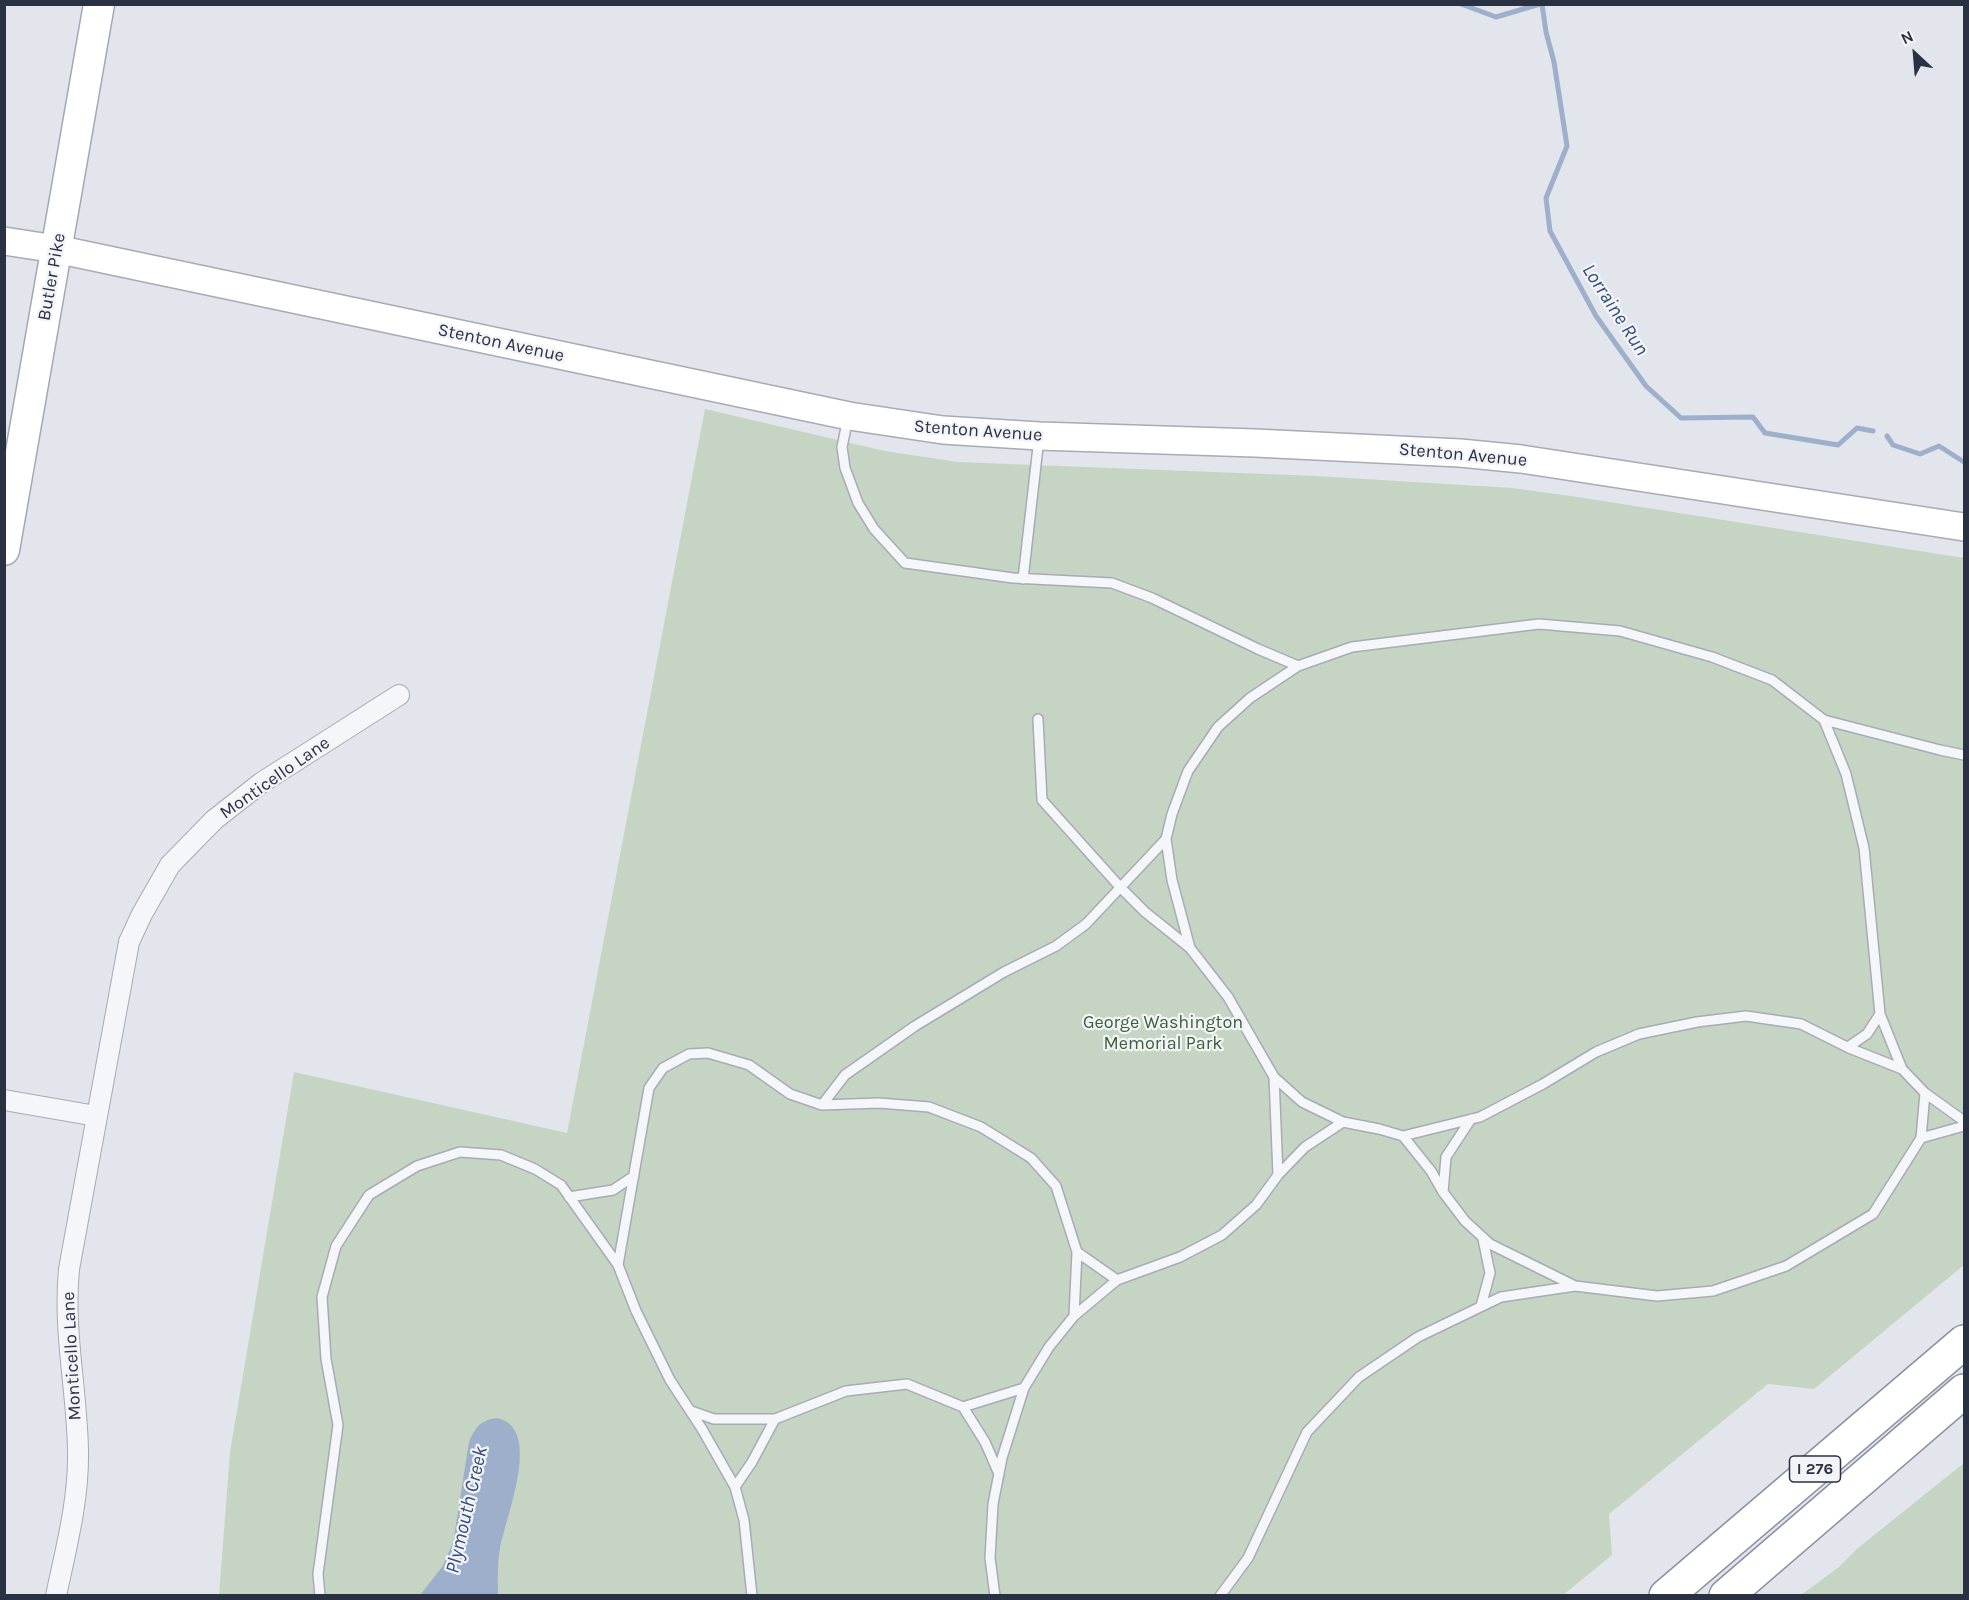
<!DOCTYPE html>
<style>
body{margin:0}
#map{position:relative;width:1969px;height:1600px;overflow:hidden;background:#e2e5eb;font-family:Karla,sans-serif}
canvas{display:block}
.frame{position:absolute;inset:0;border:6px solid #2a3143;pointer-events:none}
.north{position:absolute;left:1885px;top:24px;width:60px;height:60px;-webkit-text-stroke:4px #f2f4f8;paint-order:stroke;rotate:334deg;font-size:16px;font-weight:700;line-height:24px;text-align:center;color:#2a3143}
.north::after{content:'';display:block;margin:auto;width:21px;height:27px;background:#2a3143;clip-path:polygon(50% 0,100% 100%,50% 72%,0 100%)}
</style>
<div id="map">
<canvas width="1969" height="1600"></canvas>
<div class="frame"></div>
<div class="north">N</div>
</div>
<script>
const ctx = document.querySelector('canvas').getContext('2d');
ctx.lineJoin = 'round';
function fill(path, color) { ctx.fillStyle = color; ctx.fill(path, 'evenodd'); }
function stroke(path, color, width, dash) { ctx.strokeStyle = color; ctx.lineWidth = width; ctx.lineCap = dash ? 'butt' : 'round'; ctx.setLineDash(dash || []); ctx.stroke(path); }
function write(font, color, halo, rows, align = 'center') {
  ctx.font = font + ' Karla,sans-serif'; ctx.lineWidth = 4.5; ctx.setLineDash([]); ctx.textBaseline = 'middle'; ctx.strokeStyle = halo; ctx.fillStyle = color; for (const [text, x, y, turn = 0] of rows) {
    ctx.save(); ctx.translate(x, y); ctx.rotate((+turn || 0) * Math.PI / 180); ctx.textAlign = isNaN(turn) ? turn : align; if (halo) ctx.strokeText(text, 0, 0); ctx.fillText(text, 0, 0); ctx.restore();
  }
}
const green = new Path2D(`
 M705,409l180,42 73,11 358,14 196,12 66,9 386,61v707l-150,124 -46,-5 -159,130 3,41 -49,40 -1344,1 11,-144 64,-380 273,61z
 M1964,1463v132h-163l38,-28 19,-19z`);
const water = new Path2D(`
 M497,1418c47,10 8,100 3,131 -3,15 -2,31 -2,46h-78l22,-28 11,-24 16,-101c6,-14 11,-22 28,-24z`);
const stream = new Path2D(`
 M1461,4l35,13 44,-13
 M1542,4l4,28 8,30 13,84 -21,52 4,33 46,85 50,70 35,32 72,-1 12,16 73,12 19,-17 16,3
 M1887,436l6,9 27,9 19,-8 25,16`);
const lane = new Path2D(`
 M848,418l-6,29 3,21 13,35 16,26 31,34 108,15 99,5 40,15 106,51 40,17
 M1023,579l16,-141
 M1038,719l4,81 78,87 25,25 45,36
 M1824,720l116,30 24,5
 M1848,1047l19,-13 13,-20
 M1274,1077l4,98
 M1925,1093l39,28
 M822,1105l57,-2 50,4 52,20 50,31 25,28 21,66 -3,64 -25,31 -25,41 -22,70 -9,46 -3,54 5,38
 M1403,1136l28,35 12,21 22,29 25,23 85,42 82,10 56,-5 73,-25 87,-52 48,-76 4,-45 -23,-24 -53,-21 -48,-24 -55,-8 -49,6 -58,12 -43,18 -53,32 -63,33 -77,19 -24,-7 -36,-7 -41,-20 -28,-25 -46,-80 -38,-49 -18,-68 -6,-41 6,-25 16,-43 30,-44 32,-29 48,-32 54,-19 187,-23 81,7 92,26 60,23 52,40 22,54 18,74 16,166 22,55
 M1921,1138l43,-12
 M1443,1192l3,-35 25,-38
 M569,1197l44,-7 21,-14
 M1077,1252l40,28
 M1481,1306l9,-33 -7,-34
 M1074,1316l43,-36 63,-23 42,-22 34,-30 22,-30 27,-28 38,-25
 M963,1407l22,35 14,32
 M691,1411l23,8h61l71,-28 61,-7 56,23 61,-19
 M735,1487l17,-25 23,-43
 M320,1596l-2,-22 20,-149 -12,-66 -4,-62 14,-51 33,-51 48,-29 43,-14 41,3 34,14 26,16 57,80
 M752,1596l-8,-76 -9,-33 -33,-58 -32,-49 -34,-69 -18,-46 31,-177 14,-20 26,-14 19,-1 41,12 41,29 32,11 23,-30 70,-49 89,-54 52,-26 30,-22 80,-85
 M1220,1596l28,-38 59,-126 52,-55 59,-40 83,-40 74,-11`);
const street = new Path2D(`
 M4,1100l92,16
 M56,1596c10,-48 23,-96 22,-145 -1,-62 -15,-119 -9,-182l60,-327 13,-28 28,-49 44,-45 47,-37 138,-88`);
const secondary = new Path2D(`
 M4,241l52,8 793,167 94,14 96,6 216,7 205,10 61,6 443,68`);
const primary = new Path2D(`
 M4,550l95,-546`);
const highway = new Path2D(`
 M1666,1596l298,-254
 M1726,1596l238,-205`);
const shields = [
 [1815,1469,51]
];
const shieldNames = [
 ["I 276",1815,1469]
];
const streetNames = [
 ["Butler Pike",52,277,-80],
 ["Stenton Avenue",501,343,12],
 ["Stenton Avenue",978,431,4],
 ["Stenton Avenue",1463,455,5],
 ["Monticello Lane",275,778,-35],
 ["Monticello Lane",72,1356,-93]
];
const parkNames = [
 ["George Washington",1163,1023],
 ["Memorial Park",1163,1044]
];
const waterNames = [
 ["Lorraine Run",1615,310,57],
 ["Plymouth Creek",467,1510,-77]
];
fill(green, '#c6d5c3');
fill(water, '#9dafcb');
stroke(stream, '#9dafcb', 5);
stroke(lane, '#a7abb5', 12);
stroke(street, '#a7abb5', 22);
stroke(secondary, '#a7abb5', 30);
stroke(primary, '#a1a8b7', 33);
stroke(highway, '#8991a2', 36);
stroke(lane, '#f5f6f9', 9);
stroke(street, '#f5f6f9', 20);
stroke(secondary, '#fff', 27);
stroke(primary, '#fff', 30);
stroke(highway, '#fff', 33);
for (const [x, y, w] of shields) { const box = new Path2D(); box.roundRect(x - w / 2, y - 13, w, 26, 4.5); ctx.fillStyle = '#f2f4f8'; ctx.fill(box); stroke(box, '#2a3143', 1.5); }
write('bold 16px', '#2a3143', null, shieldNames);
write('18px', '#2a3143', '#f2f4f8', streetNames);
write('18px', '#3b5f37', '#f2f4f8', parkNames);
write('italic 20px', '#334c78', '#f2f4f8', waterNames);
</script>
